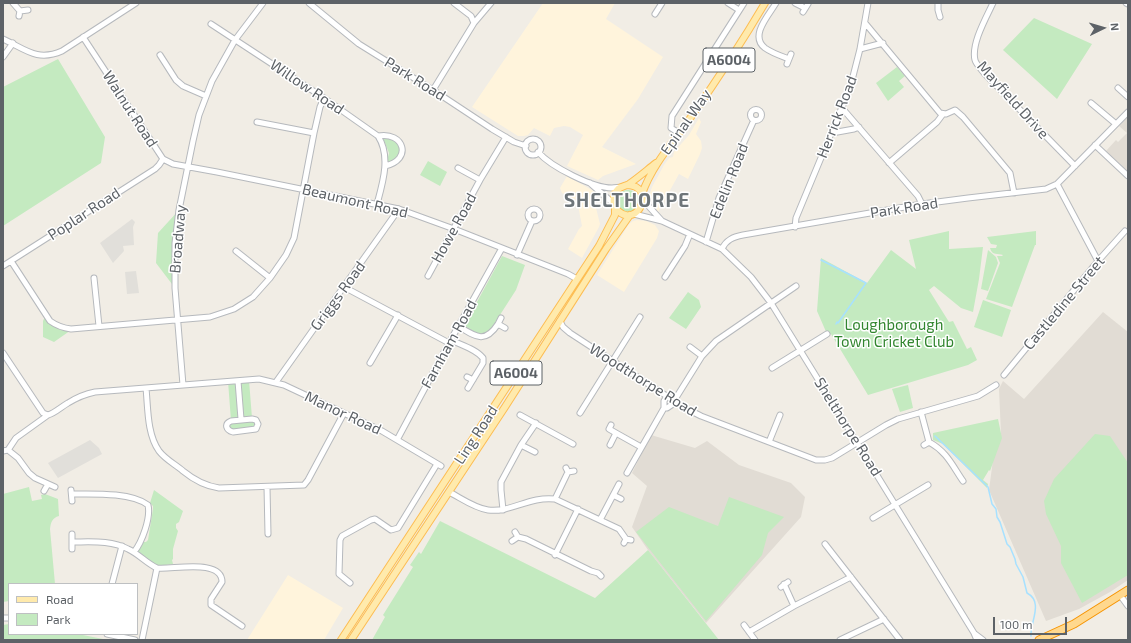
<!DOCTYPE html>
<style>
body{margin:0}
#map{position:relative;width:1131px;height:643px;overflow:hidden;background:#f1ede5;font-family:"Exo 2",sans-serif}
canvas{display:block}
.frame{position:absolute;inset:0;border:4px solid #5d6267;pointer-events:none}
.legend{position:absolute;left:8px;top:583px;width:130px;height:52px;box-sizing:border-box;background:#fff;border:1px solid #bec0c2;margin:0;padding:5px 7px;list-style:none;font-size:12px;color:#5d6267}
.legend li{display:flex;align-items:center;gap:8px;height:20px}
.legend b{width:20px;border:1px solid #bec0c2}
.north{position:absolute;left:1083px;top:8px;width:40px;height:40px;-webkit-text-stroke:3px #fff;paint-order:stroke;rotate:85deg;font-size:11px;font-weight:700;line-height:16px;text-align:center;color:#5d6267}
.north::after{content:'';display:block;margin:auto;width:14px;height:18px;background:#5d6267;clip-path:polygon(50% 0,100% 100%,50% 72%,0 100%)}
.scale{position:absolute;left:993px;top:617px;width:74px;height:18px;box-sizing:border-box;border:2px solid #5d6267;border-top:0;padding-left:5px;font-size:12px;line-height:14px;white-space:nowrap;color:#5d6267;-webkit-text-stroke:3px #fff;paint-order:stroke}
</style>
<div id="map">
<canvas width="1131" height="643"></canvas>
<div class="frame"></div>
<ul class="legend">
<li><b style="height:5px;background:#ffeaac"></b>Road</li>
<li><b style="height:11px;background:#c4eac0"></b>Park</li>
</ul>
<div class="north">N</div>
<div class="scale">100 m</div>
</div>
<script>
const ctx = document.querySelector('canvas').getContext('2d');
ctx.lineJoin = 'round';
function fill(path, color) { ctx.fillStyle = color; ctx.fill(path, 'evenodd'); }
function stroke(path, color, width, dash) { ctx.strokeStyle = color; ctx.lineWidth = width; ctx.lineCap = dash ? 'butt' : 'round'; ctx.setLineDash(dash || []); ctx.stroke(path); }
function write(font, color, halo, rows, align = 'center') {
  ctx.font = font + ' "Exo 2",sans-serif'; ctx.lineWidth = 3; ctx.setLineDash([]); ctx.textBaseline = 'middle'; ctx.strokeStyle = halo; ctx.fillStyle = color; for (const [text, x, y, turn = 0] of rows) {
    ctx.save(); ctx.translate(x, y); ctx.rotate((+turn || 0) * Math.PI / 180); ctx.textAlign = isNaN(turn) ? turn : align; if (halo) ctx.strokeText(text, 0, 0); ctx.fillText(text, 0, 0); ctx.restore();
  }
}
const commercial = new Path2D(`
 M543,3h72l-9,16 57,38 -25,42 -36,48 34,17 -33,12 -5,4 -31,-14 16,-31 -13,-8 -6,-1 -10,2 -4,8 -16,-8 -6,7 -4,1h-6l-46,-29z
 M699,118l2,4 -5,12 5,7 1,7 -2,6 -12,25 -9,-5 -21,38 -9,-15 3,-10 12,-22 5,-7 4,-1 1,-5 15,-17z
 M567,176l30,17 -3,7 6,24 -1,3 -17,31 -14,-9 11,-20 3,-3 -5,-26 -15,-7 -2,-5z
 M637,220l9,1 9,4 4,6 -2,7 -33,54 -27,-17 32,-51 4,-3z
 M288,575l55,33 -19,32h-77z`);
const industrial = new Path2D(`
 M132,219l3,3 -2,5 1,18 -11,1 1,5 -11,12 -13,-20z
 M136,271l3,22 -12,1 -2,-22z
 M90,440l9,8 3,6 -44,24 -10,-15z`);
const education = new Path2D(`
 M1128,116v56l-22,-21 10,-11 2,2 9,-9 -8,-7z
 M1103,312l25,20v248l-18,12 -31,17 -33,12 -57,-131 5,-38 7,-18 -2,-45 4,-8 21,18z
 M651,435l44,13 12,-7 32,24 52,18 14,14 -4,20 -95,106 -58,-73 -16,-23 15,-41 -15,-13z`);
const green = new Path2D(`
 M1034,18l58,26 -35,55 -54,-49z
 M58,59l47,78 -4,26 -98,63v-139z
 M897,67l8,9 -6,5 5,6 -16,14 -12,-18z
 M378,136l20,3 4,16 -12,9 -5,-3 3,-4 1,-4 -4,-10 -3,-1z
 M428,161l19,11 -7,14 -20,-11z
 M617 201a11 11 0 1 1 22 0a11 11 0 1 1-22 0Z
 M179,210l-4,78 -19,-25 2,-30z
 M949,231v18l34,-2 -4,32 -6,33 -12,-4 -27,-22 -5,4 20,32 4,-1 14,28 4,-2 6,13 -9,5 -100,30 -37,-61h-4l-10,-23 4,-53 46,25 24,-33 25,19 -7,-29z
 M1036,231v14h-1l-23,62 -26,-8 14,-36 -3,-7h5l1,-1c-5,-2 -11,1 -13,-7h6l1,-3 -6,-1 -4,-7z
 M988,250l8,7 2,6 -10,28 -7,-2z
 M502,256l23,9 -9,25 -27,42 -7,3 -5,-1 -12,-8v-2z
 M688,292l11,8 2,7 -15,22 -17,-11z
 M983,300l28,10 -9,27 -28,-10z
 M46,314l4,7 24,7 -20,14 -11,-5v-16z
 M249,380l3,38 6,9 -29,4 -1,-9 3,-1 -3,-40z
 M908,385l5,23 -13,4 -8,-23z
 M998,419l4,19 -12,33 -1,-1 -6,10 5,4 -1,4 -44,-44 -10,-4v-7z
 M1095,434l15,2 18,27v112l-46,28 -21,-40v-17l-15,-32 -2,-13 10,-22z
 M29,487l3,14 10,-2 -1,-4 4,-1 13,5 1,17c-7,2 -8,6 -9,13l5,55h-46v17l-6,1v-108z
 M154,490l29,21 -4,11 -3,2v4l2,3 -5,18v10l-1,1 1,4 -7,1 -4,3 -28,-16 7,-10h5l2,-2 5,-31v-3l-3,-3z
 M729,497l55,20 -16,16 -6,22 -56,66 -70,-89 33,-25 49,19z
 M440,521l155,77 53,-48 71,90h-347l13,-23 -2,-2 30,-48 -3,-2 9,-13 2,2z
 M9,624v10h69l30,6h-105v-15z`);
const stream = new Path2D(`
 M821,260l45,23 -28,40 -1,-1 -1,2
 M935,436l53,51 4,17 4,5 1,8 3,5 7,22 3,3 5,12 1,5 7,13 4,16c17,9 3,29 4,43`);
const minor = new Path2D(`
 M13,3l7,8
 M309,3l50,41 74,46 59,39 22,13 12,4
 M728,3l11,7
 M776,3c-7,12 -27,33 -11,45 7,5 16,8 24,11
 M795,3l10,5
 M938,3v7l2,7
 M993,3c-7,15 -22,41 -18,57 1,4 6,9 9,13l91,93
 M1126,3l2,1
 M803,12l5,-8
 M655,14l7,-11
 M19,16l1,-5 8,-1
 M474,23l17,-20
 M865,23l75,90 6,1 9,-4 8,7 47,56 4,20
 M211,24l113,74 54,38c13,20 5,46 -1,68
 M83,37l80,122 10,5 44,8 182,37 55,20 114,45 9,5
 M3,39c22,10 34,23 59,12l74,-48
 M860,49l23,-6
 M160,55l16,25 7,6 23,10
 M3,57l10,-14
 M787,64l4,-10
 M1118,88l10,9
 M433,90l41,-67 -3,-7 -17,-13
 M1091,103l25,21
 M842,108l76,88 4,8
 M750.5 115a5.5 5.5 0 1 1 11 0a5.5 5.5 0 1 1-11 0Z
 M257,122l57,11
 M679,133l-8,-5 1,-12 72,-113
 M832,133l22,-4 5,-2
 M378,136c26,-5 35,24 7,30
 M525 147a8 8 0 1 1 16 0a8 8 0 1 1-16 0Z
 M1095,145l33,31
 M538,152c13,15 55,36 74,36 3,0 7,-1 10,-1
 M889,163l48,-41 6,-8
 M458,168l22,12
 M590,183l24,21
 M1057,184l41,77
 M643,200l19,21
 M528 215a6 6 0 1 1 12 0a6 6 0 1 1-12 0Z
 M634,214l28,7 60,28 29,28 20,26 203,330 3,7
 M795,227l1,-9 54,-130 10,-39 8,-46
 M706,242l13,-44 35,-78
 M722,249c4,-9 11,-12 21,-14l179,-31 46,-6 78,-9 11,-5 71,-72
 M236,251l34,27
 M517,255l15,-34
 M11,261l39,60c7,5 13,7 21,8l139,-12 24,-8 19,-12 17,-19 16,-23 8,-17 20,-105 6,-26 4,-9
 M3,266l152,-97 4,-4 4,-6
 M428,276l52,-96 26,-43
 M665,277l20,-31 5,-12
 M94,278l5,48
 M344,287l105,56
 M560,321l3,6 7,6 115,75 16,8 115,44h9l7,-2 54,-33 12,-6 80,-23 18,-11
 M498,324l3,-6
 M458,326c18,11 27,18 40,-2l7,4
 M451,340c10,5 25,9 32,18v5l-15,25
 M690,347l12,9
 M3,353l40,60 5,2
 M370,363l28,-48
 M772,368l55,-34
 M1004,375l94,-114 27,-30
 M467,377l6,3
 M238,381l3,38
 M276,382l123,-173
 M183,385l-8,-97v-45l4,-33 14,-69 6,-26 13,-34 23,-41 28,-37
 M146,388c2,20 1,46 13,63 7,9 16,13 24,20 11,9 22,15 36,17l85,-3 4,-5 36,-67
 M667,396l-3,5v7h3l9,-6
 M674,401l28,-45 14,-15 80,-55
 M921,412l8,30c18,10 23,23 34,39
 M580,413l60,-96
 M520,415l53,29
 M252,419l4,1 2,4 -2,5 -23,3c-7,-2 -9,-8 -2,-11z
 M616,433l25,14
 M397,440l52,-97 53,-95
 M769,442l11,-27
 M521,445l14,7
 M610,445l6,-12 -7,-4 2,-4
 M924,445l5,-3
 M8,450l8,-12 32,-23c7,-2 13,-8 20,-12 8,-5 17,-9 27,-11l164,-13 25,6 98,46 59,35
 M3,451l5,-1 10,8 11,15 6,5 20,9
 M566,468l2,4 6,-1
 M627,473l37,-65
 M267,487l1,47
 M71,490l1,11
 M44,491l4,-7
 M449,492c12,6 25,16 39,18 23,3 41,-14 67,-11l64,30 7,10
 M72,494c20,0 59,-2 76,11 3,13 -6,37 -14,47
 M613,495l8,4
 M555,499l13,-27
 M503,510l-2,-20v-8l20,-37 15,-22
 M873,518l55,-33
 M600,520l19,-36
 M72,534v15
 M518,537l8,2 65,32 7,2 3,3
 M512,541l6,-4 -3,-5
 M72,542c19,0 39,-2 56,7 11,5 18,14 29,19
 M624,543l2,-4 5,1
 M825,544l75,96
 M555,555l23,-46
 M350,583l-11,-9 1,-34 2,-4 29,-16 4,-1 16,11 7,-2 39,-64
 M112,584l10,-38
 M784,584l10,22
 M781,587l7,-5
 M1120,595l8,11
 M3,618h6
 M744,625l11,15
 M749,632l45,-26 57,-29
 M107,634l28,6
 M975,634l8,6
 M142,640l15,-72c15,2 65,-10 65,14l-11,17v6l31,21
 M840,640l44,-21`);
const major = new Path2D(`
 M627,185c30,1 11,44 -9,26 -4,-3 -5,-9 -4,-14 0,-3 2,-6 4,-8 4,-3 8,-3 11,-5 10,-7 18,-14 27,-21
 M642,194c10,-29 32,-53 49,-77 26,-37 51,-75 74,-114
 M341,640l258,-394 16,-31v-8
 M351,640l154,-233 101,-158 24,-34`);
const highway = new Path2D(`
 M1039,640l35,-16 54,-34`);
const shields = [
 [729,60,52],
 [516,373,52]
];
const shieldNames = [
 ["A6004",729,60],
 ["A6004",516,373]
];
const streetNames = [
 ["Park Road",415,79,32],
 ["Willow Road",307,87,34],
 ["Mayfield Drive",1013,100,48],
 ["Walnut Road",130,109,57],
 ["Herrick Road",837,117,-69],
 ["Epinal Way",686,122,-55],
 ["Edelin Road",729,181,-68],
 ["Beaumont Road",355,201,13],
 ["Park Road",904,208,-9],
 ["Poplar Road",84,214,-33],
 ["Howe Road",454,228,-61],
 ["Broadway",178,239,-85],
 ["Griggs Road",338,296,-54],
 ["Castledine Street",1064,303,-50],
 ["Farnham Road",449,344,-61],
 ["Woodthorpe Road",643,380,32],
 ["Manor Road",343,413,25],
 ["Shelthorpe Road",848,427,58],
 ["Ling Road",476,435,-57]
];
const parkNames = [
 ["Loughborough",894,325],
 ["Town Cricket Club",894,342]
];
const districtNames = [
 ["SHELTHORPE",627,201]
];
fill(commercial, '#fff4dc');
fill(industrial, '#e1dfda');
fill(education, '#e1dcd4');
fill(green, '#c4eac0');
stroke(stream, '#a7e1ff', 1.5);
stroke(minor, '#b6b9bd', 7);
stroke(major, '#fdbd52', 8);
stroke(highway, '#f69300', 9);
stroke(minor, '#fff', 5);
stroke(major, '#ffeaac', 6);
stroke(highway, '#ffd88e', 7);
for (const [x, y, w] of shields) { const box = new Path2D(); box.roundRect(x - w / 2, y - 12, w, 24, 3); ctx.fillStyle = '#fff'; ctx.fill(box); stroke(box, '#5d6267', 1); }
write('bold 14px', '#5d6267', null, shieldNames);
write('15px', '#5d6267', '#fff', streetNames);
write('15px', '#31852e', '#fff', parkNames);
ctx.letterSpacing = '1px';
write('bold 19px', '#6e7579', '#fff', districtNames);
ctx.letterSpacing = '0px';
</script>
